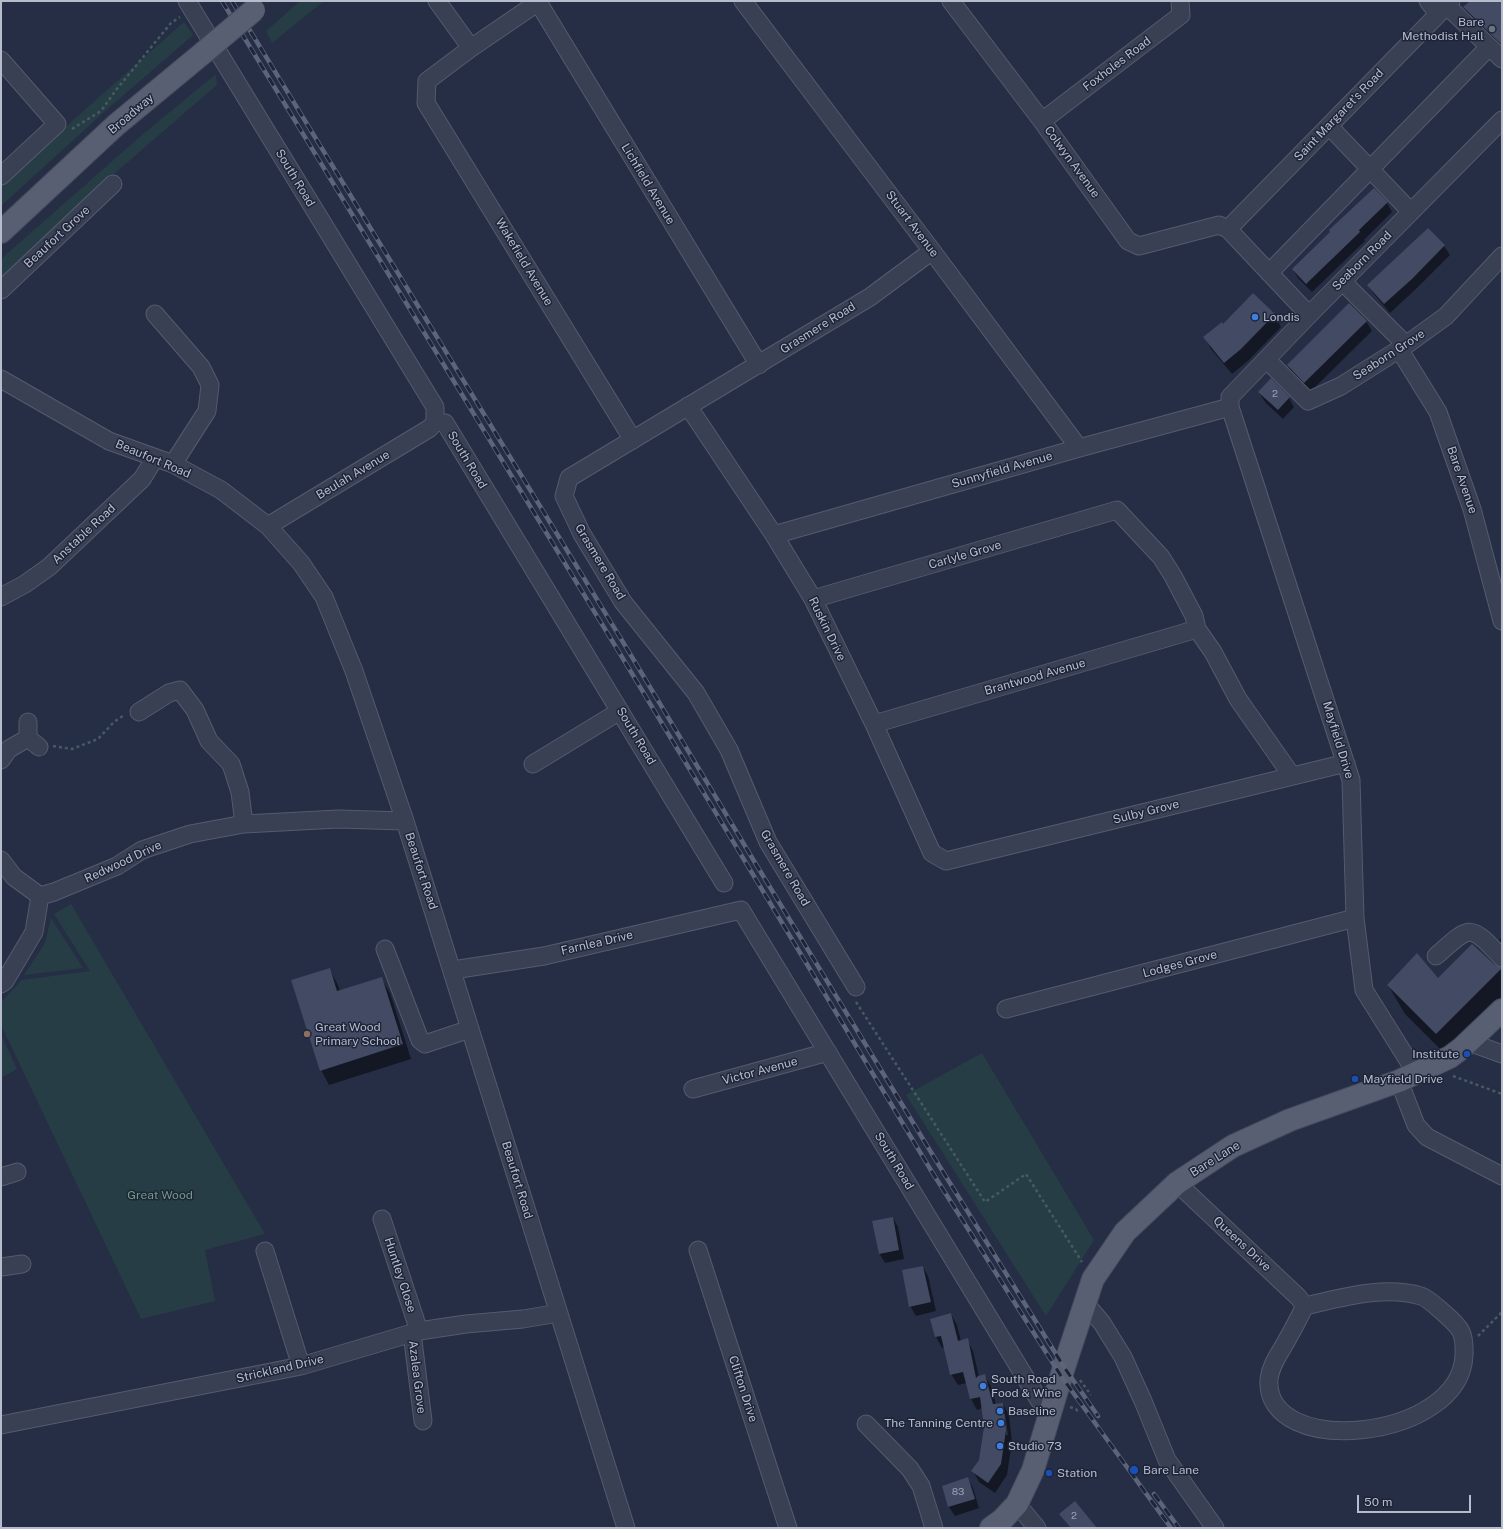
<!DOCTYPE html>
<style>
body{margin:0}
#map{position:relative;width:1503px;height:1529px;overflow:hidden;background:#252e44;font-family:"Public Sans",sans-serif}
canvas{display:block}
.frame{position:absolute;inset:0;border:2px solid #b7bccd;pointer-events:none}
.scale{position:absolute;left:1357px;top:1495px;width:114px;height:18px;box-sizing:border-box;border:2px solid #b7bccd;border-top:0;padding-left:5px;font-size:12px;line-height:14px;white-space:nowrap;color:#b7bccd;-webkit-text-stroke:3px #1e2539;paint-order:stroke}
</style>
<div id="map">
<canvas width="1503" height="1529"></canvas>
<div class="frame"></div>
<div class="scale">50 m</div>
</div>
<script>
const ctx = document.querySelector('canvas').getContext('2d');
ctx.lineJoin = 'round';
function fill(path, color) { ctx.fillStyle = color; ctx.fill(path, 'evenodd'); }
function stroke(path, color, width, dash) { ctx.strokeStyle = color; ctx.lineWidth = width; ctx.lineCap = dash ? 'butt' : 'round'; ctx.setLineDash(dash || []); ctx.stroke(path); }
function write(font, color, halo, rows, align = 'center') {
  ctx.font = font + ' "Public Sans",sans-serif'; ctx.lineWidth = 3; ctx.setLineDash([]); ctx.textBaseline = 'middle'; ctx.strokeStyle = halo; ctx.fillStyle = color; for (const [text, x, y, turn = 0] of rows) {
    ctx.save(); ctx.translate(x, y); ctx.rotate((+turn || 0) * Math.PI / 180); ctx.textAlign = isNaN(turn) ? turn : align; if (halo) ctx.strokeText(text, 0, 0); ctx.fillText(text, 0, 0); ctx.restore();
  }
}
const green = new Path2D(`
 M300,1h24l-52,42 -6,-12z
 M184,22l9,13 -90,78 -102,93v-20l71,-65z
 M216,74l1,11 -102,88 -114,106v-20l142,-125z
 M71,904l194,330 -60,16 10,51 -74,18 -140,-294v-23l21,-22 68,-9 -36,-57z
 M51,918l32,50 -59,7 21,-32z
 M1,1035l16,34 -16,9z
 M982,1053l112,187 -48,76 -140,-221z`);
const shadow = new Path2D(`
 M1471,1h31v51l-28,-27 -10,-17z
 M1387,203l5,9 -28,28 1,1 -53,51 -14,-14 -5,-9z
 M1444,246l6,9 -33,33 -27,25 -16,-19 -6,-9z
 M1253,294l21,21 7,12 -33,34 -16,13 -21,-25 -6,-11 18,-12z
 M1366,321l6,10 -62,61 -17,-17 -5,-9z
 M1259,392l30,6 5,9 -11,12 -18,-17z
 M1502,937v7l-3,-4z
 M1494,966l8,4v43l-49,49 -48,-48 -17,-29 50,-6z
 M329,969l8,14 3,8 41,-13 9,15 21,66 -82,26 -8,-15z
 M893,1218l5,9 6,32 -19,4 -6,-10z
 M923,1267l5,9 8,35 -20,5 -6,-10z
 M951,1314l6,11 4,16 6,-1 6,11 6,26 6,-1 6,10 5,19 7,-1 6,11 3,27 -5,33 -12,18 -16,-11 -6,-11 7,-11 5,-33 -2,-19 -6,2 -6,-11 -4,-16 -9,2 -7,-11 -6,-27 -3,1 -6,-11zM1003,1414h2l3,21h-2z
 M968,1479l5,9 6,20 -24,8 -6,-9 -6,-21z`);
const building = new Path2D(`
 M1470,1h32v44l-39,-38z
 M1374,188l14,14 -29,28 1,2 -54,52 -14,-15 38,-37 -1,-2z
 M1428,228l17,17 -33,34 -28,25 -17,-19z
 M1253,293l22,21 -34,35 -17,14 -21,-26 19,-15 1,2z
 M1349,303l18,18 -63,62 -17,-18z
 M1271,378l19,19 -12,13 -20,-18z
 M1472,944l23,21 7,3 -66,66 -49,-49 30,-32 21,25z
 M330,968l7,23 45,-14 21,67 -83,27 -29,-91z
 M893,1217l6,33 -20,4 -7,-33z
 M923,1266l8,36 -22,5 -7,-37z
 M951,1313l7,28 10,-3 8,40 2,-2 7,-2 8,30 10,-1 3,27 -5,34 -13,19 -17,-12 8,-11 5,-33 -4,-30 -10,2 -7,-27 -13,3 -9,-39 -6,1 -5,-18z
 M968,1477l7,22 -27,8 -6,-21z
 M1075,1501l22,27h-26l-12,-14z`);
const path = new Path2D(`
 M72,129l29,-18 15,-21 55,-67 9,-6
 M53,746l19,3 26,-10 16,-17 10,-7
 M856,1002l129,200 41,-28 56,88
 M1453,1076l49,18
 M1478,1336l24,-24
 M1080,1380l11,15
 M1070,1407l6,2 3,4`);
const minor = new Path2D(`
 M187,1l248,406v15l10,1 279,460
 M437,1l34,47
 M540,1l-69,47 -44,33 -1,22 207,337
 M743,1l189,250 147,197
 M951,1l91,120 86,120 11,5 80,-21 9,4 81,86
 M1428,1l10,13
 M538,2l221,363
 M1447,6l55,53
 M1,60l56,64 -56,52
 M1042,121l139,-106 -1,-14
 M1329,126l82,86
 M1228,229l223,-228
 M1269,273l220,-226
 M1343,282l63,63
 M1,290l112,-106
 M155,314l46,53 9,18 -3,26 -34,53
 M1399,349l39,63 34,97 30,112
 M1267,360l41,41 33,-15 65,-41 40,-29 56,-60
 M1,379l108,62 64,23 48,26 47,36 33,37 23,34 30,74 51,150 221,707
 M688,406l86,129 39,64 61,125 58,129 14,8 400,-98
 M268,526l162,-98 5,-6
 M774,535l305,-87 151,-41
 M1,597l24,-13 24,-17 93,-88 13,-21
 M813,599l304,-89 44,47 12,19 21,40 3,13 16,23 25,47 54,77
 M139,712l30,-19 11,-3 15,20 14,31 22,23 9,28 4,32
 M874,724l323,-95
 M28,738l11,9
 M1,760l8,-11 19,-11v-16
 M533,764l87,-53
 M1,860l13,17 26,19 14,-4 63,-26 25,-16 48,-16 54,-10 94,-5 67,2
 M385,949l35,91 5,4 45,-15
 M1436,956c35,-31 33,-33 66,2
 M453,970l91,-14 197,-46 298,490 13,9
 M1,984l4,-3 29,-49 6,-36
 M856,987l-88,-145 -39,-92 -33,-57 -73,-91 -41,-68 -18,-38 5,-18 301,-181 62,-46
 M1006,1009l349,-91
 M1469,1042l33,12
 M1416,1073l-52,-83 -9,-72 -4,-138 -121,-373v-10l79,-82 193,-195
 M1399,1081l17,44 11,12 75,39
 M693,1089l135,-37
 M1,1177l16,-5
 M1177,1183l121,114 7,9c36,-8 79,-21 116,-10 7,2 18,13 24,18 16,14 20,19 19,41 -3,86 -201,105 -195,24 2,-16 12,-27 19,-41 6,-10 11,-21 17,-32
 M382,1219l37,112
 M698,1250l90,278
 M265,1251l36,115
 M1,1267l21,-3
 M1085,1303l17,20 21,34 20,44 24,59 48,68
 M412,1333l11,88
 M866,1424l44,45 11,17 13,42
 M1,1425l300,-59 118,-35 47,-7 57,-5 36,-6
 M1017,1504l20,24`);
const major = new Path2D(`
 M1,232l115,-107 87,-72
 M991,1528l11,-8 15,-16 16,-34 31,-103 29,-88 32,-47 52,-49 56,-37 57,-26 109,-39 51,-24 12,-9 40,-38`);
const rail = new Path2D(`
 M222,1l400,656 310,515 129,204 110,152
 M232,1l397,651 122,204 189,311 124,200 34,49
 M1154,1494l25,34`);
const majorBridge = new Path2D(`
 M203,53l51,-43`);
const markers = [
 [1492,29,4,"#6b7280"],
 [1255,317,4,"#3f7fe0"],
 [307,1034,4,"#8d6e63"],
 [1467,1054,4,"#1a4fb4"],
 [1355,1079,4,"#1a4fb4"],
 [983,1386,4,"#3f7fe0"],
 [1000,1411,4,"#3f7fe0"],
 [1001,1423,4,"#3f7fe0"],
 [1000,1446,4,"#3f7fe0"],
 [1134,1470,5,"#1a4fb4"],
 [1049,1473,4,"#1a4fb4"]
];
const numberNames = [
 ["2",1275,394],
 ["83",958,1492],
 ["2",1074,1516]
];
const poiNames = [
 ["Bare",1484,22,"right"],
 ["Methodist Hall",1484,36,"right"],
 ["Londis",1263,317],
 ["Great Wood",315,1027],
 ["Primary School",315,1041],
 ["Institute",1459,1054,"right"],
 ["Mayfield Drive",1363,1079],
 ["South Road",991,1379],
 ["Food & Wine",991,1393],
 ["Baseline",1008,1411],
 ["The Tanning Centre",993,1423,"right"],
 ["Studio 73",1008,1446],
 ["Bare Lane",1143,1470],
 ["Station",1057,1473]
];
const streetNames = [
 ["Foxholes Road",1117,64,-37],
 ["Broadway",131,114,-40],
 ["Saint Margaret's Road",1339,115,-46],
 ["Colwyn Avenue",1072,162,54],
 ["South Road",295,178,59],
 ["Lichfield Avenue",648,184,59],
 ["Stuart Avenue",912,224,53],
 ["Beaufort Grove",57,237,-43],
 ["Seaborn Road",1362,261,-45],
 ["Wakefield Avenue",524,262,59],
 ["Grasmere Road",818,328,-32],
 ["Seaborn Grove",1389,355,-33],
 ["Beaufort Road",153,459,23],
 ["South Road",467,460,59],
 ["Sunnyfield Avenue",1002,470,-16],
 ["Beulah Avenue",353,475,-31],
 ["Bare Avenue",1462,480,71],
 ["Anstable Road",84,534,-43],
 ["Carlyle Grove",965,555,-16],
 ["Grasmere Road",600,562,59],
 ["Ruskin Drive",827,629,64],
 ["Brantwood Avenue",1035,677,-16],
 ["South Road",636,736,59],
 ["Mayfield Drive",1338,740,73],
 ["Sulby Grove",1146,812,-14],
 ["Redwood Drive",123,862,-25],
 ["Grasmere Road",785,868,60],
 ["Beaufort Road",421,871,72],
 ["Farnlea Drive",597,943,-13],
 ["Lodges Grove",1180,964,-15],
 ["Victor Avenue",760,1071,-15],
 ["Bare Lane",1215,1159,-32],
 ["South Road",894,1161,59],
 ["Beaufort Road",517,1180,73],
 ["Queens Drive",1242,1244,43],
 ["Huntley Close",400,1275,72],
 ["Strickland Drive",280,1369,-13],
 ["Azalea Grove",417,1377,83],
 ["Clifton Drive",743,1389,72]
];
const parkNames = [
 ["Great Wood",160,1195]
];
fill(green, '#273d45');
fill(shadow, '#0007');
fill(building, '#424a64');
stroke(minor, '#555b6e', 19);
stroke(major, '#43495d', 24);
stroke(path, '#465a61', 2.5, [3, 3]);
stroke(minor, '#3a4053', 17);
stroke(major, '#585f73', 22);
stroke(rail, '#5b647a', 4.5);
stroke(rail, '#1e2539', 3, [9]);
stroke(majorBridge, '#43495d', 24, []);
stroke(majorBridge, '#585f73', 22);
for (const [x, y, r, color] of markers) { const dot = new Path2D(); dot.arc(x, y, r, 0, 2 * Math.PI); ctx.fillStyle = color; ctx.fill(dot); stroke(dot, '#1e2539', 1.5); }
write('10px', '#9aa0b3', null, numberNames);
write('12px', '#b7bccd', '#1e2539', poiNames, 'left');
write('12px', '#b7bccd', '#1e2539', streetNames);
write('12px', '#6d9f80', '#1e2539', parkNames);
</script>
